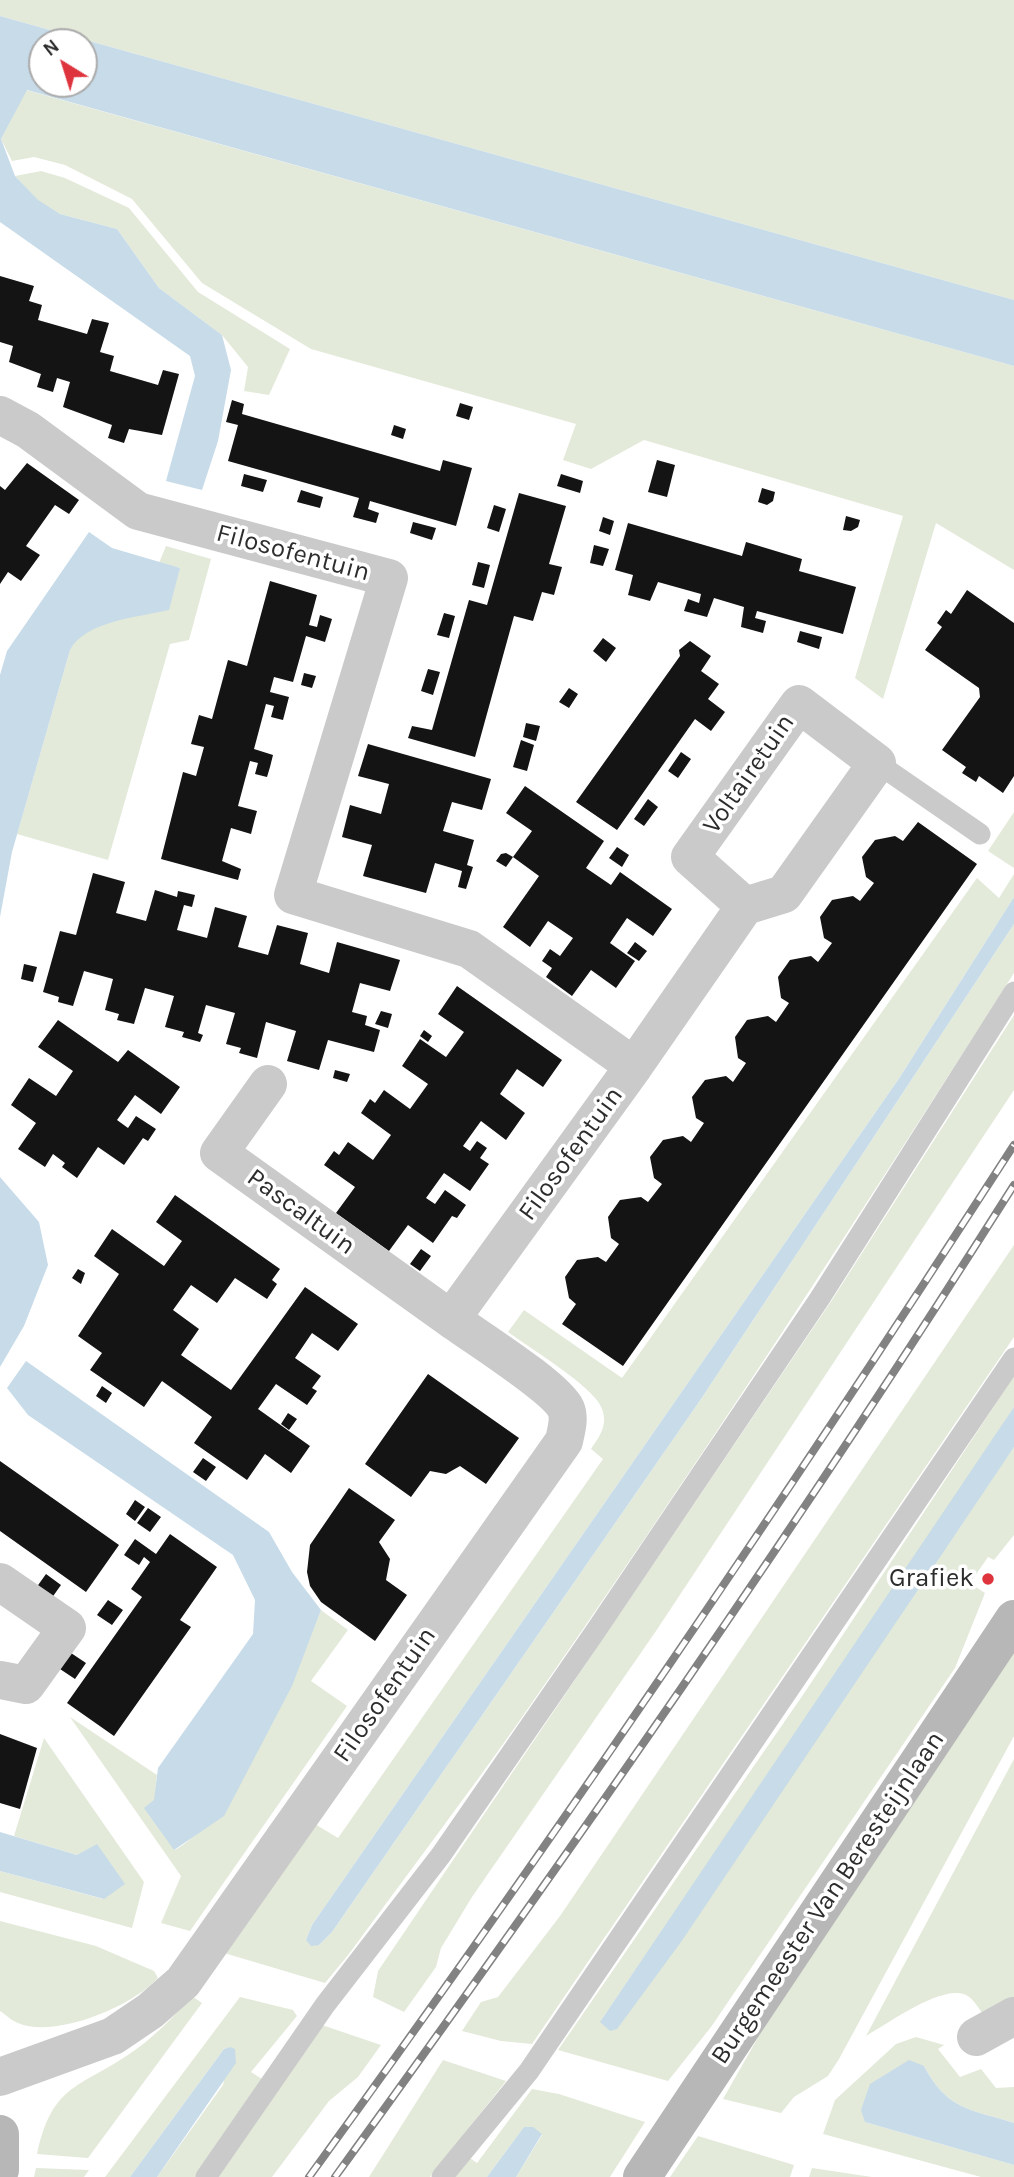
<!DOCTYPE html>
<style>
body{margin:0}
#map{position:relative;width:1014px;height:2177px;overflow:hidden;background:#fff;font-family:Karla,sans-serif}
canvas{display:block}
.north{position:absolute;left:28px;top:28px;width:70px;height:70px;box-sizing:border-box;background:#fff;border:2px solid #ababab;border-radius:50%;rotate:322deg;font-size:19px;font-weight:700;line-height:28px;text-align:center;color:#2d2d2d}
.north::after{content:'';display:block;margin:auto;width:24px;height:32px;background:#de343e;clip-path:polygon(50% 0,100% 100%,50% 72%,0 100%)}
</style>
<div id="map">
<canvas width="1014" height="2177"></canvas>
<div class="north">N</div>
</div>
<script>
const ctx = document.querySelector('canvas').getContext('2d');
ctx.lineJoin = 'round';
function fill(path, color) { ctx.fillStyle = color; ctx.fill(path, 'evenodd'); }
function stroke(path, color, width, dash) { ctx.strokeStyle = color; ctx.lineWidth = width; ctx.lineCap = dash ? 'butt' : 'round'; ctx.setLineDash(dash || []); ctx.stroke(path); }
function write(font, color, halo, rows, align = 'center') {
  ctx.font = font + ' Karla,sans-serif'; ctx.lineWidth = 7; ctx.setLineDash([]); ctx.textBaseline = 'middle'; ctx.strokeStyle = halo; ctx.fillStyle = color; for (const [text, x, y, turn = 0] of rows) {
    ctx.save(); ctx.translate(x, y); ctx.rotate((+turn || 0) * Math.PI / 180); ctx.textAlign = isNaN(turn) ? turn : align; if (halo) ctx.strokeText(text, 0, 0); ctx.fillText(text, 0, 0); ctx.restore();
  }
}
const green = new Path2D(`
 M0,0h1014v300l-1014,-284z
 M26,90l988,276v204l-78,-47 -53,176 -28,-21 48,-162 -259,-76 -53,29 -28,-9 13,-36 -265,-75 -109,-66 -70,-84 -67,-34 -31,-8 -22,4 -11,-22z
 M41,171l24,7 64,30 69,84 92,57 -21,46 -25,-4 4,-24 -26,-32 -63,-47 -42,-59 -57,-15 -22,-13 -23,-25z
 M166,546l45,13 -22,81 -19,4 -62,216 -91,-26 53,-184 5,-11 105,-71 -21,-5z
 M1014,812v56l-26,-17z
 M1014,874v23l-114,180 -588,848 -6,15 13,5 13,-13 369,-533 313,-475v49c-161,253 -324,504 -496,750 -55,78 -113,154 -169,231l-24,29 -101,-30 91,-129 23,14 265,-379 -12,-10c9,-13 17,-24 11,-40 -6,-21 -74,-62 -94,-77l16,-22 98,68 355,-500 22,20z
 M1014,1015v75l-358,541 -184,266 -31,51 -5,19 -32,45 -31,-15 5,-26 454,-671z
 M1014,1245v92l-482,707 -31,-3 -39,-10 19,-29 17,-5 62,-81z
 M1014,1376v31l-39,62 -375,553 414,-575v88l-20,25 -6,-3 -18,26 15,10 -30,75 -244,359 -43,54 -110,-31 249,-361z
 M321,1610l27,20 -37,51 36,25 -157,225 -29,-8 20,-47 -111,-159 87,58c-4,30 -1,51 18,75 31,-19 43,-41 63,-71 36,-56 59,-107 83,-169z
 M1014,1649v87l-175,323 -11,17 -34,21 -13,16 -58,-14 37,-65z
 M44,1738l100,144 -12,46 -132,-36v-21l103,28 -26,-44 -63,-19z
 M1014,1759v241l-30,16c-5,-7 -10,-17 -18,-21 -24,-11 -77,28 -100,41z
 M0,1921l96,25 58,25 4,7c-25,28 -103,61 -140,45 -6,-2 -12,-8 -18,-12z
 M192,1996l10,7 -114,155 -51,-4c15,-68 39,-65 91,-99 24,-16 45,-37 64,-59z
 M240,1997l53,13 4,6 -46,56 11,7 -66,98h-39l66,-92 7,-38 -6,2 -94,128h-25z
 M322,2025l59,20 -23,32 -29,24 -57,76h-58z
 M916,2037l28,8 -6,4 22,28 21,-8 15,19 18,-1v36c-44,-14 -67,-13 -90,-57l-59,56 149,43v12h-33l-158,-43 12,-34 61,-56z
 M443,2060l63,21 -76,96h-61z
 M532,2089l27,5 86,28 -35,55h-94l26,-42 -18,-8 -37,50h-36l16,-21 10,7z
 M698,2136l96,29 -4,12h-120z
 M36,2168l53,2 -5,7h-50z
 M812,2168l60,9h-63z`);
const water = new Path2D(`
 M0,16l1014,284v66l-987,-276 -26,49 14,37 23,24 22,14 57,15 42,59 63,47 9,35 -13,71 -16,49 -36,-9 29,-105 -5,-20 -190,-134zM42,42h42v42h-42z
 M89,532l23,16 68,20 -11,42c-30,7 -84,11 -99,40l-58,202 -12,65v-242l7,-24z
 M1014,897v27l-313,475 -369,533 -13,13 -8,1 -5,-6 6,-15 588,-848z
 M0,1177l39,45 9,43 -24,61 -24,41z
 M26,1361l243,171 23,40 29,38 -29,76 -68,130 -50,34 -30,-42 10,-8 4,-32 95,-134 2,-34 -22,-45 -205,-140 -21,-27z
 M1014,1407v40l-333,495 -64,87 -7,2 -10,-9z
 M0,1832l77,23 20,-11 28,40 -21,15 -104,-28z
 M230,2047l5,2 1,14 -79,114h-27l94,-128z
 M909,2060l15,6c23,44 46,43 90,57v42l-149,-43 -4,-12 9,-26z
 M524,2127h9l9,7 -26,43h-29z`);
const building = new Path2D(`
 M0,276l34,10 -5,15 13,4 -4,15 49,14 5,-15 17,4 -9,29 14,4 -4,15 48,14 5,-15 16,4 -17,61 -33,-6 -5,14 -16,-5 4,-13 -49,-18 7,-25 -13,-4 -4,14 -16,-5 4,-13 -32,-12 4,-16 -13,-4z
 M232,400l12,4 -2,10 198,57 3,-11 29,8 -16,58 -86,-25 -2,8 11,4 -3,10 -23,-6 6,-19 -131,-37 10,-36 -12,-3z
 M460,403l13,4 -4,13 -13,-4z
 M394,425l12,4 -3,10 -12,-4z
 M657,460l18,5 -8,32 -19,-5z
 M27,463l52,37 -10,14 -14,-9 -29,41 14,9 -19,26 -13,-9 -8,12v-98l5,4z
 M244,474l23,6 -4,12 -22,-6z
 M561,474l22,7 -3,12 -23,-7z
 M762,488l13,4 -2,9 -6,4 -9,-3z
 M301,490l22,7 -3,11 -23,-6z
 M519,493l47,13 -17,58 13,3 -8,28 -12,-3 -9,29 -19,-5 -39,141 -67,-19 4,-12 20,4 37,-130 18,5z
 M494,505l12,4 -7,23 -12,-4z
 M846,516l14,4 -2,7 -7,4 -8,-1z
 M603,517l11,4 -4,14 -11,-4z
 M413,522l23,6 -4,12 -22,-7z
 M628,523l114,33 4,-14 56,17 -3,12 57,16 -13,47 -86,-23 -2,7 11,3 -3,12 -22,-6 3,-20 -30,-9 -7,19 -23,-6 4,-12 11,4 2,-9 -43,-12 -8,19 -22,-6 5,-20 -18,-5z
 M594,545l15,4 -6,17 -13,-3z
 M478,562l12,3 -6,23 -12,-3z
 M270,581l47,14 -8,30 8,2 3,-12 12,4 -7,23 -19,-6 -13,46 -19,-5 -4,15 19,5 -6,23 -12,-3 3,-11 -8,-2 -12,45 19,6 -3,12 -3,10 -12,-3 3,-11 -8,-2 -12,45 19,5 -3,11 -3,12 -20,-6 -9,33 19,8 -3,11 -77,-21 22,-87 13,4 8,-29 -13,-3 8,-29 13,4 16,-59 19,6z
 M967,590l47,33v153l-11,17 -24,-17 -3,6 -14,-9 4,-6 -24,-17 38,-53 -1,-9 -54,-38 17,-23 -5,-4 9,-13 5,4z
 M444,613l11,3 -6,22 -12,-3z
 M800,631l22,6 -3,12 -22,-7z
 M603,638l13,10 -10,14 -13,-11z
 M690,641l21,15 -10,15 18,13 -11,15 17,13 -14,19 -16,-12 -78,111 -41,-28 104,-146 -1,-6z
 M428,669l12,3 -7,23 -12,-4z
 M304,673l12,3 -4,12 -11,-3z
 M569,688l9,6 -9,14 -10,-6z
 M526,723l14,3 -4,15 -13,-4z
 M521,740l13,5 -7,26 -14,-4z
 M368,744l123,35 -9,31 -30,-8 -9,29 31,9 -7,25 6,2 -7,22 -8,-2 4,-16 -27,-8 -9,30 -63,-17 9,-31 -30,-8 8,-32 31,9 8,-30 -31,-8z
 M681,752l10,7 -13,19 -10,-7z
 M525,786l79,55 -18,27 25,17 9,-13 52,37 -19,27 -26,-18 -17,25 25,18 -19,27 -25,-18 -19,26 -26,-19 6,-9 -10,-7 8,-12 10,7 13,-18 -25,-17 -18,26 -27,-20 36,-51 -26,-19 19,-26 -26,-18z
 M648,799l10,8 -14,19 -10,-7z
 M918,822l59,42 -354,502 -61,-42 14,-20 -7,-6 -4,-21 12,-17 21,-3 8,5 13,-18 -8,-6 -3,-21 12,-17 21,-3 7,5 14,-18 -8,-6 -4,-21 13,-17 20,-4 8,6 13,-19 -8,-5 -4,-21 13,-17 21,-4 7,6 13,-19 -8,-5 -3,-21 12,-17 21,-4 8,6 13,-19 -8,-5 -3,-21 12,-17 21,-4 7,6 14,-19 -8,-5 -4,-21 12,-17 21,-4 7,5 14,-18 -8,-6 -4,-20 13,-17 20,-4 8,5z
 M617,847l12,8 -7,12 -13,-9z
 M506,853l7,4 -7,10 -10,-6 5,-7z
 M93,873l32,9 -9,31 30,8 9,-31 22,7 1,-6 17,4 -3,12 -8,-2 -7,25 30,8 8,-31 32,9 -9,31 30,8 9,-30 31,8 -8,31 29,9 8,-31 63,18 -10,31 -30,-8 -8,29 15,4 -2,9 15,5 -6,22 -46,-12 -9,30 -32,-9 9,-30 -30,-9 -9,36 -18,-5 2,-5 -15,-4 9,-31 -29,-8 -8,28 5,2 -3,7 -18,-5 2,-5 -19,-5 9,-31 -29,-8 -11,36 -17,-4 2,-6 -14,-4 8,-31 -29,-8 -11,35 -15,-4 1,-5 -16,-5 17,-61 16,4z
 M635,942l12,9 -8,10 -12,-8z
 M24,964l13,3 -4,15 -12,-3z
 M457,986l105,74 -19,27 -26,-18 -17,25 25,19 -19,27 -25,-19 -18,25 7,5 7,-10 10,7 -7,10 9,6 -19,27 -26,-18 -18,25 9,6 10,-14 21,15 -9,13 -5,-2 -19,27 -25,-18 -19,26 -53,-38 19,-26 -31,-22 10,-14 5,4 9,-13 25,18 18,-25 -30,-22 9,-14 5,4 9,-13 26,19 18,-25 -26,-18 18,-27 26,18 18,-25 -26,-18z
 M381,1011l11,3 -4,14 -13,-4z
 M58,1020l60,42 10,-12 52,37 -19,27 -26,-19 -18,25 11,8 8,-12 20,13 -8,12 -5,-3 -19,27 -26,-18 -21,31 -15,-11 3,-4 -12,-9 -8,13 -27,-18 18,-26 -25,-18 18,-27 27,18 17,-25 -35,-24z
 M424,1030l8,6 -4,6 -8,-6z
 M335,1070l15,4 -3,8 -14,-4z
 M175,1195l105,74 -8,11 5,4 -10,15 -32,-21 -18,25 -26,-18 -18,25 26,19 -18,26 50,35 74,-103 53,37 -20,27 -26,-18 -17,25 26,18 -9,12 5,3 -10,14 -31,-21 -18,25 52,37 -19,27 -26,-19 -18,26 -53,-37 18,-26 -50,-36 -18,26 -54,-37 12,-17 -24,-17 41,-62 -25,-18 18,-27 52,37 18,-25 -26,-19z
 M421,1249l10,7 -11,15 -10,-7z
 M78,1269l7,4 -4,11 -9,-6z
 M428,1374l91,64 -33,46 -26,-18 -14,8 -16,-3 -19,26 -46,-33z
 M102,1386l10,7 -6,10 -10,-7z
 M288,1413l9,6 -8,11 -8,-6z
 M203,1458l13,9 -10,14 -13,-9z
 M0,1461l119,84 -33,47 -86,-61z
 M349,1488l46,32 -16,22 11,17 -4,21 21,15 -32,46 -54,-39 -11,-16 -3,-14 3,-27z
 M135,1500l10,7 -10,14 -9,-7z
 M148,1508l13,9 -11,15 -13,-9z
 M170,1534l47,33 -37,53 11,7 -77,109 -47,-33 75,-106 -11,-8 19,-27 -6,-5 -5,8 -15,-10 11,-16 21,15z
 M46,1574l15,11 -10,14 -15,-11z
 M108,1600l15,10 -11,15 -15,-10z
 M71,1653l15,10 -11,16 -15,-10z
 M0,1734l37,14 -17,61 -20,-6z`);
const service = new Path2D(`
 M877,763l103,71
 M206,2177l119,-172 116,-150 154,-223 225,-334 194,-306
 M442,2177l87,-106 485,-713`);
const minor = new Path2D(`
 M0,415l28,15 110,81 251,67 -96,317 176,54 165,117 -183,253c23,17 105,68 115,90 4,10 0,22 -2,32l-381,541 -33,29 -37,25 -113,41
 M634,1066l111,-160 -55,-49 109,-153 78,59 -93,131 -39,12
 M268,1084l-49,69 232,166
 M0,1582l67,46 -41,57 -26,-5
 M976,2037l38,-21`);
const secondary = new Path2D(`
 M0,2134v36
 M642,2177l372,-558`);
const rail = new Path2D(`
 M309,2177c245,-337 479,-682 705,-1032
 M335,2177c235,-324 465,-653 679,-992`);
const markers = [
 [988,1579,7,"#de343e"]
];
const streetNames = [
 ["Filosofentuin",293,553,15],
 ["Voltairetuin",749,774,-55],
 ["Filosofentuin",571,1154,-54],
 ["Pascaltuin",301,1212,36],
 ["Filosofentuin",385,1695,-55],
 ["Burgemeester Van Beresteijnlaan",828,1898,-56]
];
const poiNames = [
 ["Grafiek",974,1579]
];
fill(green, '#e3eada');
fill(water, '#c7dbe9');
fill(building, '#141414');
stroke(service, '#cacaca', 21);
stroke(minor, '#cacaca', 38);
stroke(secondary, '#b7b7b7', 38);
stroke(rail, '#828282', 8);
stroke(rail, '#fff', 5, [16]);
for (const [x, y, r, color] of markers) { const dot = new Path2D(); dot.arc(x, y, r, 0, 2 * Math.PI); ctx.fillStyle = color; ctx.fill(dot); stroke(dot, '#fff', 2.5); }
write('26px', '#2d2d2d', '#fff', streetNames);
write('26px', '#2d2d2d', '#fff', poiNames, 'right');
</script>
